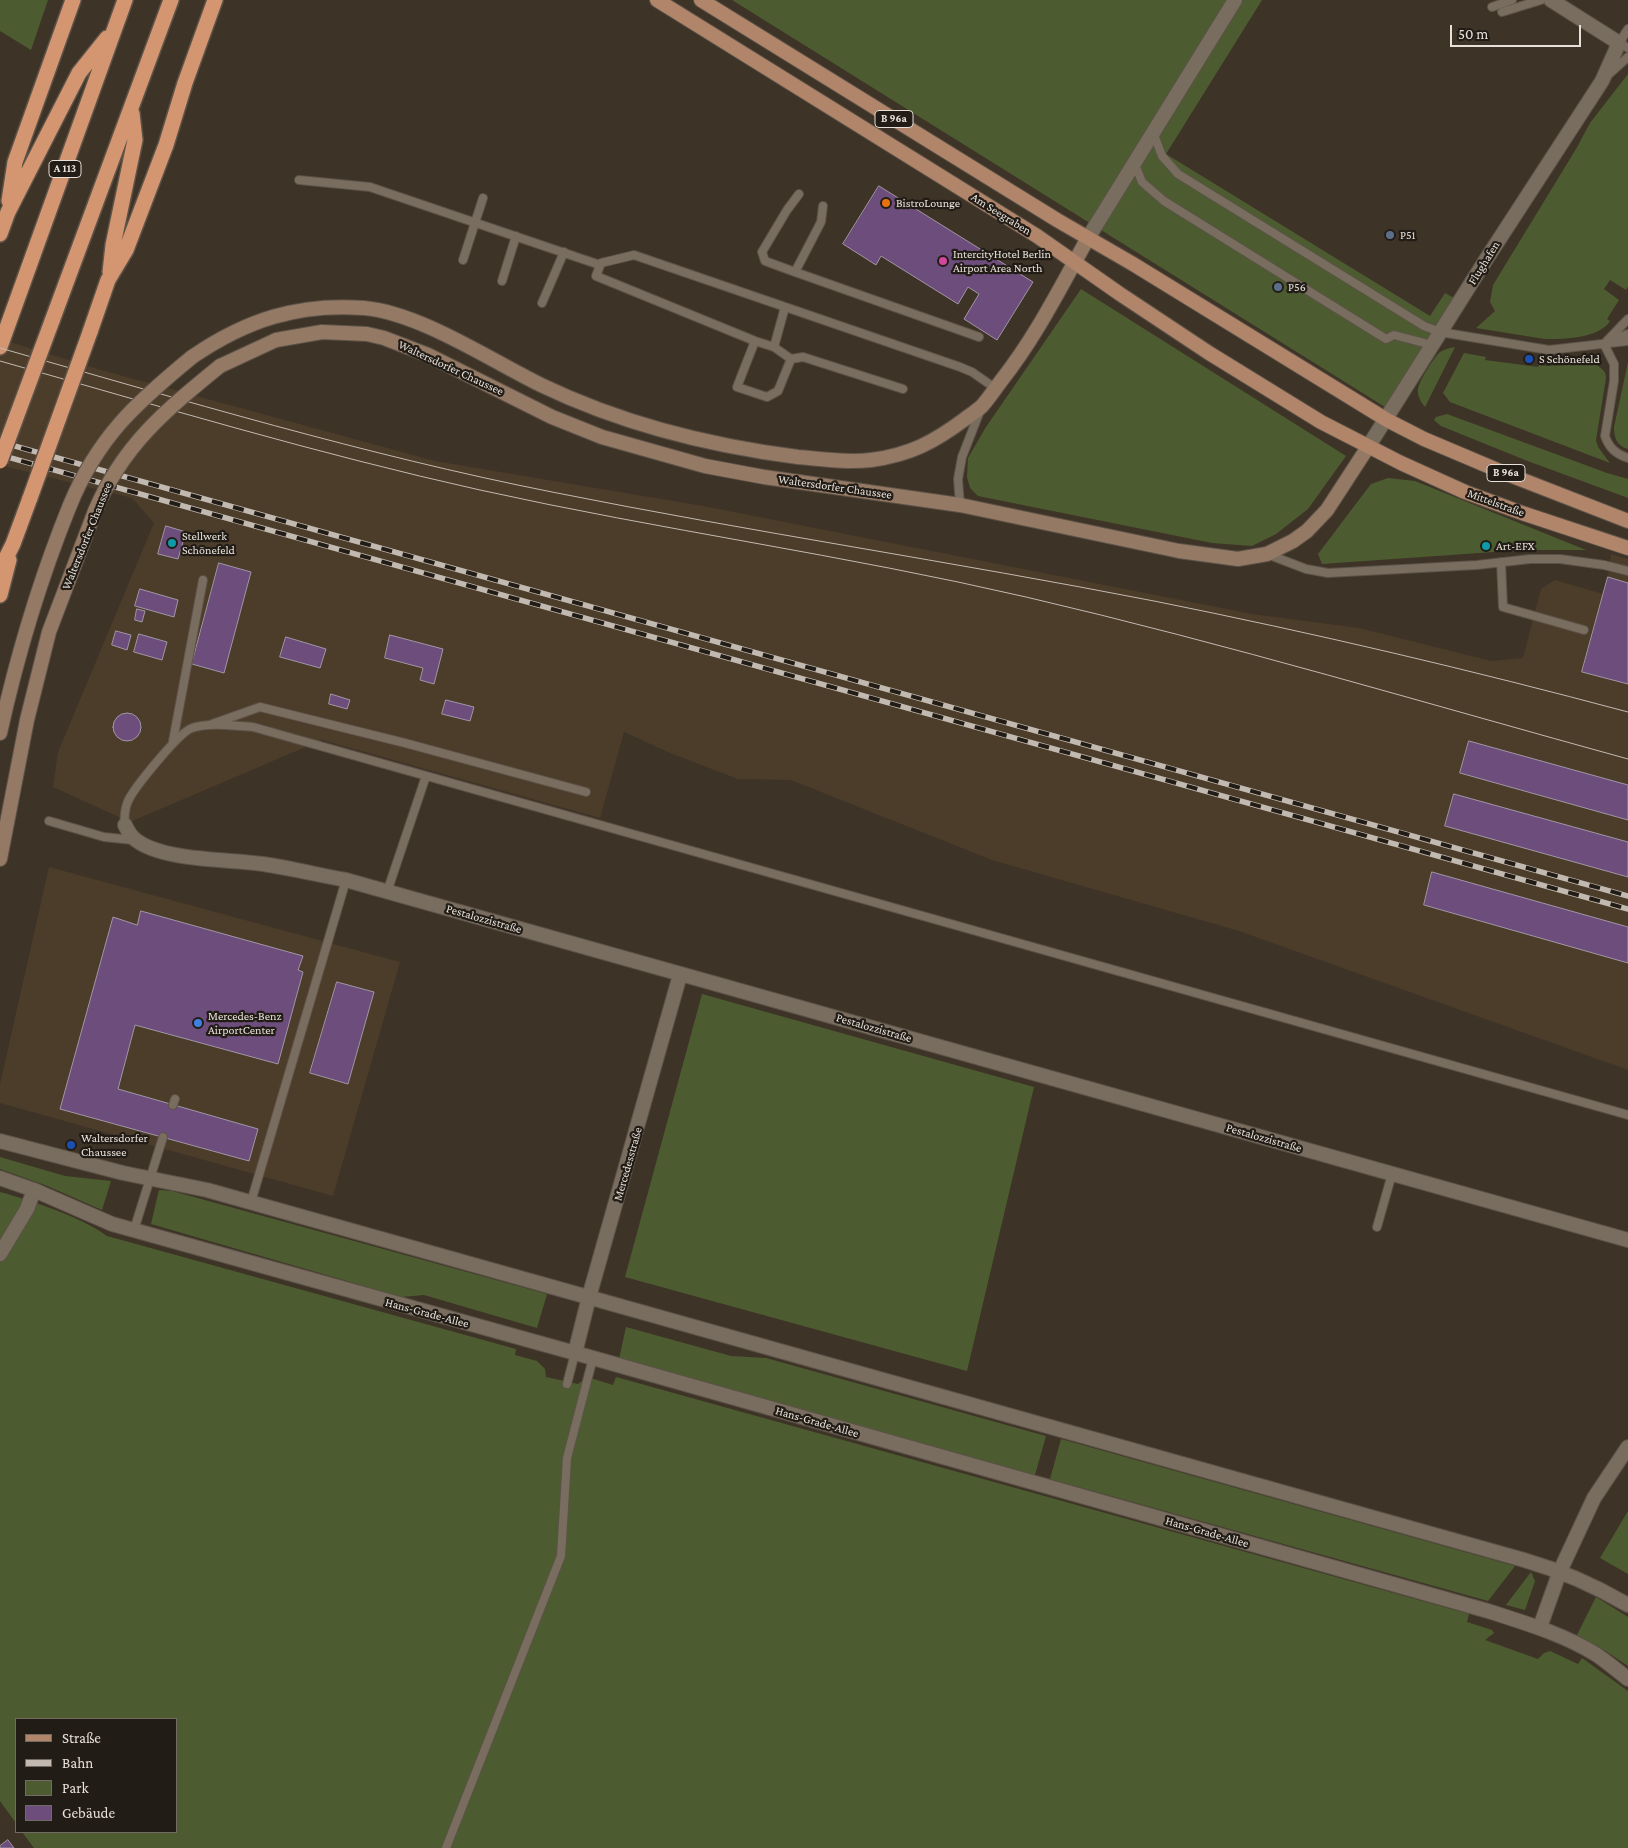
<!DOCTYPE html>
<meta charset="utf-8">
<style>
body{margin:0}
#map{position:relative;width:1628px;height:1848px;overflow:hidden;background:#3e3327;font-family:"Crimson Pro",serif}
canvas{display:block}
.legend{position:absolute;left:15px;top:1718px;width:162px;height:115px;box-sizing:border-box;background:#211c16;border:1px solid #716b64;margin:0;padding:6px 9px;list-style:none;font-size:15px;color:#e8e1d9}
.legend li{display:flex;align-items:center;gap:10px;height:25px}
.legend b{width:25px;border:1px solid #716b64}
.scale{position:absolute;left:1450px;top:25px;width:131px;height:22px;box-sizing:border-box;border:2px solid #e8e1d9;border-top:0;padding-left:6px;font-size:15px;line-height:18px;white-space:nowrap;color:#e8e1d9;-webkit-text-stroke:4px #211c16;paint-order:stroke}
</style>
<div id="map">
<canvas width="1628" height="1848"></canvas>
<ul class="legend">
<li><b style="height:6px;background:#b0856a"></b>Straße</li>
<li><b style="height:6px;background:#c2bab1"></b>Bahn</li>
<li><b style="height:14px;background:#4d5c30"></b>Park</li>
<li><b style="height:14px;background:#6c4d7b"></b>Gebäude</li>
</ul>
<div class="scale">50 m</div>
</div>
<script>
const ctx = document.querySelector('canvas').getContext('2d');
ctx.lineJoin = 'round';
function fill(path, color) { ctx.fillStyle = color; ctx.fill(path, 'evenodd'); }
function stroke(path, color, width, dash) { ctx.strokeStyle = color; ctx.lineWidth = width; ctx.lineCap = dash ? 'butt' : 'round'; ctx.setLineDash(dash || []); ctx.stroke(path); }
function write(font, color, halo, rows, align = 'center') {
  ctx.font = font + ' "Crimson Pro",serif'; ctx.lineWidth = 4.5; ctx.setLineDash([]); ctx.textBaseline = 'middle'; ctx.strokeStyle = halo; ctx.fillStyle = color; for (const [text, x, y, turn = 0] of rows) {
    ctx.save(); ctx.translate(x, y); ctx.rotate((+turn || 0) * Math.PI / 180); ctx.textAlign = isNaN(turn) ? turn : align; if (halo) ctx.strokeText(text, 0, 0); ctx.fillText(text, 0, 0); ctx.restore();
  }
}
const built = new Path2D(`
 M0,339l101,31 334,91 268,45 549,108 107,14 132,33 32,-3 18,-69 14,-9 48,14 5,-17 3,-23 17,5v511l-389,-139 -247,-71 -201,-80 -53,-1 -68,-26 -46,-21 -24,86 -278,-78 -192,82 -77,-35 5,-35 96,-229 -22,-25 -132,-33z
 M49,867l351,95 -67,234 -333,-93v-19z`);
const green = new Path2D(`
 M0,0h48l-17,50 -31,-19z
 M732,0h530l-96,154 264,162 15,-23 9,5 -69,109z
 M1628,74v212l-2,4 -16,-10 -6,9 15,11 -12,19 3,2c-12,18 -46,18 -65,18l-69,-11 19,-17 -5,-9 3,-17 83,-136 14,-26z
 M1081,289l265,167 -38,53 -32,25 -24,12 -40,-3 -234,-47 -8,-8 -3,-11 1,-19 18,-31z
 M1455,347l-30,60c-4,-5 -8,-11 -7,-18 1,-8 16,-32 22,-37 5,-3 10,-4 15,-5z
 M1464,353l22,4 -1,3 53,7 1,-2 8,1 47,-4 11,10 1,6 -10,62 2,7 12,16 -160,-61 -7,-9z
 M1628,362v87c-11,-3 -14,-11 -14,-22z
 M1447,414l160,59 21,6v19l-103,-38 -84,-34 -7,-6 2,-3z
 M1388,478l27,3 171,69h-64l-200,14 -4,-10 53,-70z
 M702,994l332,93 -67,284 -342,-94z
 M0,1157l65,19 46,5 -9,29 -57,-25 -45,-16z
 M159,1190l13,1 375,103 -10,34 -113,-33 -22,2 -251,-73z
 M0,1192c30,8 84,26 107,44l409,113 -1,6 22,6 8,8 1,8 32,7 9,-7 26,8 3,-8 853,237 -2,8 25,8 2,3 -9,7 53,19 6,-6 6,-2 28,13 4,-6 46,33v157h-1594l-12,-16h154v-113h-160v104l-16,-22z
 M626,1327l105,29 35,2 280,78 -11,39 -416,-116z
 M1061,1439l454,127 -27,35 -438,-122z
 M1628,1511v63l-28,-16z
 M1531,1572l4,9 -10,29 -19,-5z
 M1596,1597l32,20v49l-24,-16 -27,-15z`);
const building = new Path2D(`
 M879,186l154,96 -36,58 -33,-21 15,-25 -11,-7 -10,17 -77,-48 -5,9 -33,-21z
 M166,526l20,6 -8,27 -20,-5z
 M219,563l32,9 -27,101 -32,-9z
 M1608,577l20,6v101l-46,-12z
 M140,589l38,11 -4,17 -39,-11z
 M137,609l8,2 -3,11 -7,-2z
 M116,631l15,4 -4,15 -15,-5z
 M139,634l28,8 -5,18 -28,-8z
 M390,635l53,14 -9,35 -14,-4 3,-12 -38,-10z
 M286,637l40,12 -6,19 -40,-11z
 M331,694l19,6 -3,9 -18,-5z
 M446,700l28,7 -4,14 -28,-7z
 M113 727a14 14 0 1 1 28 0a14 14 0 1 1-28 0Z
 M1469,741l159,44v35l-168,-47z
 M1454,794l174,48v35l-183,-51z
 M1432,872l196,55v36l-204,-58z
 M141,911l162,45 -5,14 5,2 -25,92 -143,-39 -17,64 140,40 -9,32 -189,-52 53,-192 24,8z
 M337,982l37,10 -26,92 -38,-11z
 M8,1840l6,8h-14v-2z`);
const service = new Path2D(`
 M1492,7l20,-7
 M1502,12l39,-12
 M1628,29l-9,14 9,5
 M1609,74l19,-17
 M1153,132l9,24 16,18 246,152 16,6 109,18 79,-9
 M1134,162l8,20 22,19 222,138 8,-4 38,10
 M299,180l71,7 230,78
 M799,194l-12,16 -25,42 3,9 30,11 26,-50 2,-16
 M463,260l20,-62
 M795,272l184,65
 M502,281l14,-45
 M542,303l22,-51
 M1615,339l13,-5
 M755,341l-159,-65 5,-13 33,-8 326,112 12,5 23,16
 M1604,344l10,20v17l-9,55c4,12 11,18 23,22
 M1604,344l24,-25
 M774,347l17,12 -13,32 -11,6 -30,-10 18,-46 19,6 11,-40
 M791,359l12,-2 100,32
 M960,505l-2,-26 4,-22 18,-46
 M1267,554l39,15 22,4 149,-8 53,-6h30l44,6 24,6
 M1501,562l2,45 81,23
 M212,724l48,-17 145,36 181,49
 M173,741l30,-161
 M49,821l55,16 29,3
 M125,825c-1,-9 0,-18 4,-26 7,-13 50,-67 63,-71 18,-6 42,-2 61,-1l1375,388
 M387,892l39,-116
 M173,1105l2,-6
 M251,1202l95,-322
 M1377,1227l15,-53
 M134,1230l29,-93
 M567,1384l8,-31
 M446,1848l115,-292 6,-98 26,-100`);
const minor = new Path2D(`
 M125,825c3,6 5,11 11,15 27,21 92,19 127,24 28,4 55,11 83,16l1282,360
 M0,1254l27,-45 7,-19
 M575,1353l14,-56 91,-322
 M1540,1627l20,-56 34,-73 34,-51`);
const tertiary = new Path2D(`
 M1088,238l147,-238
 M1368,447l119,-189 115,-177 17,-38 -68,-43
 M0,1141l123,32 84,17 1317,370c38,11 70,25 104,45
 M0,1178l34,12 78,34 481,134 895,253c37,12 75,23 109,44 10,7 21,16 31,24`);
const secondary = new Path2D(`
 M192,357c54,-37 106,-54 172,-49 56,5 126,52 177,77 79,38 170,61 257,72 24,2 48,6 73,3 39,-5 63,-18 94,-41 6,-5 12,-8 17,-13 7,-8 13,-17 19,-25 36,-46 59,-93 87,-143
 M220,366l56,-26 46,-8 45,2 17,4 44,17 124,62 50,20 103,29 59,11 196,28 219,46 59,8 29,-5 26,-13 14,-10 20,-21 41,-63
 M0,733c17,-77 40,-154 70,-228
 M0,859l27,-139 22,-88 46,-121`);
const primary = new Path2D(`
 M657,0l380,236 83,58 89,59 112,69 80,41 64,29 57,21 106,35
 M701,0l356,220 76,44 254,156 37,19 78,33 126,49`);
const motorway = new Path2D(`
 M9,201l6,-39 58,-162
 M0,234l8,-22 71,-139 28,-35
 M110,272l3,-27 22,-105 -3,-27
 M52,321l119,-321
 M90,332l18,-52 18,-30 40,-105 19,-62 30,-83
 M0,347l125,-347
 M0,570l13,-26 17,-46
 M0,595l9,-35`);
const tram = new Path2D(`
 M0,348c183,52 365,107 552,144 200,40 402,70 602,109 160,32 317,69 474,111
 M0,361c159,45 318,93 480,129 181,40 365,65 546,107 202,47 402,107 602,162`);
const rail = new Path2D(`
 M0,442l1628,454
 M0,455l1628,454`);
const secondaryBridge = new Path2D(`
 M70,505c28,-68 66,-102 122,-148
 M95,511c28,-66 71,-101 125,-145`);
const motorwayBridge = new Path2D(`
 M0,461l52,-140
 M30,498l60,-166`);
const markers = [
 [886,203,5,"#e8710a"],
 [1390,235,5,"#5c6f8a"],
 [943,261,5,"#d1479c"],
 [1278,287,5,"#5c6f8a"],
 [1529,359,5,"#1a4fb4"],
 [172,543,5,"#0f9aa8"],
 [1486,546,5,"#0f9aa8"],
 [198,1023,5,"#3f7fe0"],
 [71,1145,5,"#1a4fb4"]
];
const shields = [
 [894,119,38],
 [65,169,32],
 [1506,473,38]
];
const shieldNames = [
 ["B 96a",894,119],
 ["A 113",65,169],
 ["B 96a",1506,473]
];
const poiNames = [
 ["BistroLounge",896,203],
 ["P51",1400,235],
 ["IntercityHotel Berlin",953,254],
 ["Airport Area North",953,268],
 ["P56",1288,287],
 ["S Schönefeld",1539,359],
 ["Stellwerk",182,536],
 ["Schönefeld",182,550],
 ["Art-EFX",1496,546],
 ["Mercedes-Benz",208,1016],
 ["AirportCenter",208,1030],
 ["Waltersdorfer",81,1138],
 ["Chaussee",81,1152]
];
const streetNames = [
 ["Am Seegraben",1001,214,32],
 ["Flughafen",1484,263,-58],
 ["Waltersdorfer Chaussee",451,368,25],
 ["Waltersdorfer Chaussee",835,487,8],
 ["Mittelstraße",1496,503,20],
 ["Waltersdorfer Chaussee",87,536,-68],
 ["Pestalozzistraße",484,919,16],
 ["Pestalozzistraße",874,1028,16],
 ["Pestalozzistraße",1264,1138,16],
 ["Mercedesstraße",628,1164,-74],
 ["Hans-Grade-Allee",427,1313,15],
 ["Hans-Grade-Allee",817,1422,16],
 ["Hans-Grade-Allee",1207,1532,16]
];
fill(built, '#4c3d2a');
fill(green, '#4d5c30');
fill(building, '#6c4d7b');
stroke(building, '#a196a6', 1);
stroke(service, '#5c5248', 10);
stroke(minor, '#5c5248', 16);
stroke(tertiary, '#5c5248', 16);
stroke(secondary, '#5c5248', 16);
stroke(primary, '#5c5248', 16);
stroke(motorway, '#5c5248', 18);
stroke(service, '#796d5f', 8);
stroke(minor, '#796d5f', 14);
stroke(tertiary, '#796d5f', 14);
stroke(secondary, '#947964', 14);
stroke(primary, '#b0856a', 14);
stroke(motorway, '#d49571', 15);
stroke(tram, '#c2bab1', 1);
stroke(rail, '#c2bab1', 5.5);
stroke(rail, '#211c16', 4, [11]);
stroke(secondaryBridge, '#5c5248', 16, []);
stroke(motorwayBridge, '#5c5248', 18, []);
stroke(secondaryBridge, '#947964', 14);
stroke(motorwayBridge, '#d49571', 15);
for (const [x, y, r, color] of markers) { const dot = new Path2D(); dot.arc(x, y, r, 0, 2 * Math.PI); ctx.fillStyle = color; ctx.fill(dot); stroke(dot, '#211c16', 2); }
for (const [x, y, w] of shields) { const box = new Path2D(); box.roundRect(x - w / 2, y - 8.5, w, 17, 4); ctx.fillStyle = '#211c16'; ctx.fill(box); stroke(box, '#e8e1d9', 1); }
write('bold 11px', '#e8e1d9', null, shieldNames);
write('12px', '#e8e1d9', '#211c16', poiNames, 'left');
write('12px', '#e8e1d9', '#211c16', streetNames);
</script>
